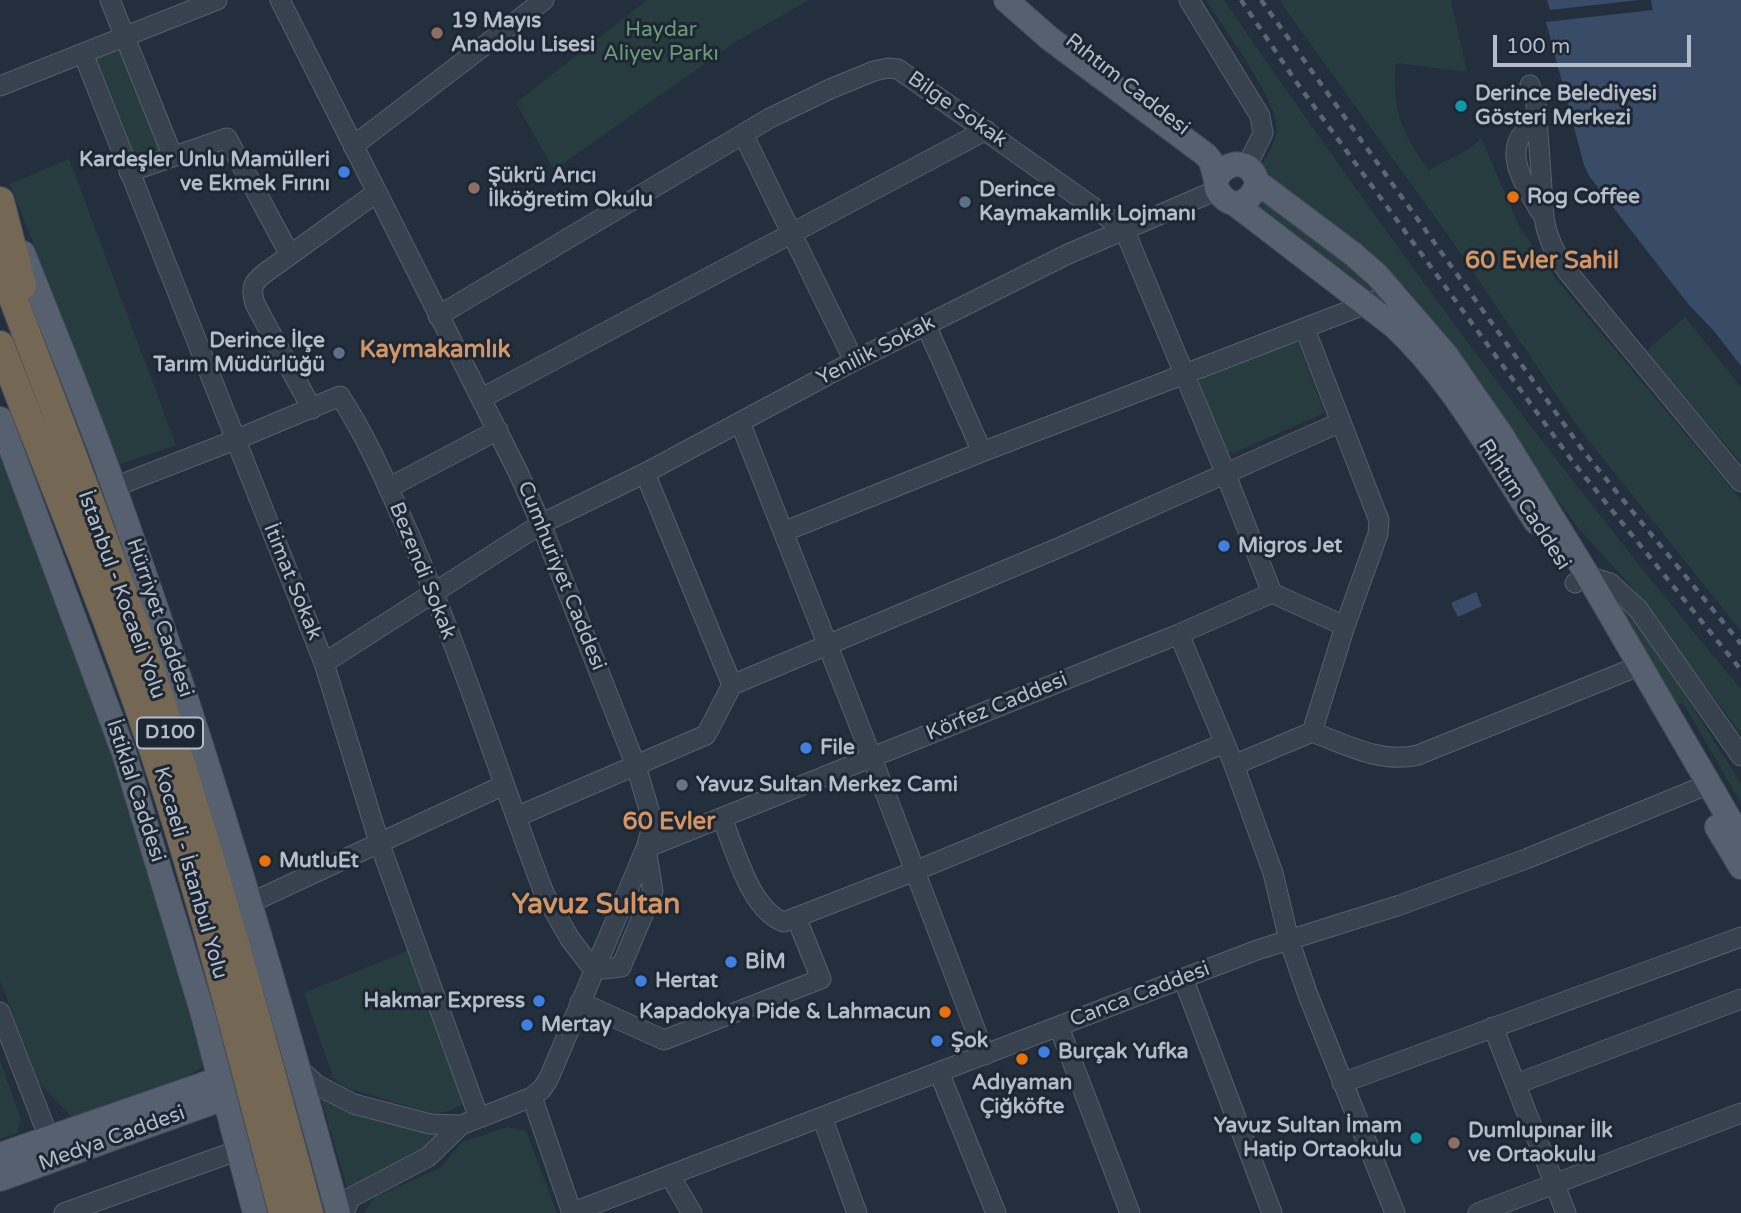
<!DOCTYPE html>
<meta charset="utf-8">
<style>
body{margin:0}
#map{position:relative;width:1741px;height:1213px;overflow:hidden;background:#242f3e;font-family:"Varela Round",sans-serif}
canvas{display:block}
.scale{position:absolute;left:1493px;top:35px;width:198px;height:32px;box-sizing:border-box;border:4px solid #b4bcc9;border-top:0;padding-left:9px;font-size:21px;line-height:24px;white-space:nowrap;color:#b4bcc9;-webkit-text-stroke:5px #1d2633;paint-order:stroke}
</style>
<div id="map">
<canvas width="1741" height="1213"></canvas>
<div class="scale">100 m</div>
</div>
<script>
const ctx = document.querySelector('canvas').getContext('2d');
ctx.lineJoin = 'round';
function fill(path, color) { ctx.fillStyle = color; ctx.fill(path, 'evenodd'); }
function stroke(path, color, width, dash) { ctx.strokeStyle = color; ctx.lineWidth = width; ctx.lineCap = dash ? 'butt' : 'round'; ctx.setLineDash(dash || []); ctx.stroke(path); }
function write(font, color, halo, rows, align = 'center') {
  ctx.font = font + ' "Varela Round",sans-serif'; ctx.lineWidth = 6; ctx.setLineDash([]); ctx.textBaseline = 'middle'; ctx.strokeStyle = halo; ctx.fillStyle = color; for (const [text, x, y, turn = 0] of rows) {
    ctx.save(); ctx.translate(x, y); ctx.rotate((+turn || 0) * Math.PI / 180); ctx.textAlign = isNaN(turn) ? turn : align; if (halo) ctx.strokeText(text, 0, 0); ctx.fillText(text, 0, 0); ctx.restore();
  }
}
const green = new Path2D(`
 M647,0h162l-69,39 -186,131 -38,-67z
 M1206,0h18c163,237 332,469 517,689v45l-108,-146 -53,-58 -28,-37 -66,-104 -77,-98 -27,-27 -115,-89 -5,-11c7,-11 13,-22 15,-35 2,-27 -55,-103 -71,-129z
 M1279,0h172l16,72 -71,-9c-5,44 6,73 33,107l43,-23 9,-9 39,90 39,55 182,217v131l-163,-204 -126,-186z
 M123,49l39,102 -28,11 -39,-103z
 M69,159l107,286 -56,19 -110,-280z
 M1264,196l117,93 -11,4 -117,-87z
 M1685,317l56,70v76l-95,-112z
 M1291,341l8,3 26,69 -92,40 -6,-2 -28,-69 4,-5z
 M0,450l120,325 84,291 -42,26 -89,26 -35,-36 -38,-102z
 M1612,593l25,27 98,154 6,9v20l-58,-100 -7,3z
 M417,947l55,153 -23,11 -16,3 -89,-27 -11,-10 -29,-84z
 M0,1061l21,58 -4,14 -17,6z
 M317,1085l144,40 -111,73z
 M508,1127l18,4 31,82h-193l11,-16 65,-29 22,-26z`);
const water = new Path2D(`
 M1547,0h92l-89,10z
 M1651,0h90v366l-27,-35 -25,-26 -100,-129 -5,-11 -38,-143 107,-12z
 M1476,592l6,14 -24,11 -7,-14z`);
const minor = new Path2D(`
 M110,0l63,157
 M280,0l238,472 23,52 95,242 17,57 -7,25 -97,230 -7,11 -10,8 -53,21 -18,7 -31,-1 -76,-20 -37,-19 -19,-17
 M1189,0l71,116 3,17 -16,33
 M83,53l241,610 55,179 100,276
 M1530,85l6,18 8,114c3,21 11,36 23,54l174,211
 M0,86l217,-86
 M1537,121c-4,3 -10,7 -13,11 -21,23 4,59 16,79
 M743,134l111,227
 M353,146l191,-146
 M129,172l98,-34 63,117
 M438,316l332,-198 60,-29 44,-18 14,-3 10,1 226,160 101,243 47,121
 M926,325l56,127
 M1305,329l70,181 4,10 -1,14 -33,92 -33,106
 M482,398l504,-268
 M312,409l-57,-105c-5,-16 -2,-22 10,-31l111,-80
 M740,422l132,336 113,297
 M114,487l121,-47 105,-44c28,43 48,91 69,138 51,117 90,240 135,359l26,46 24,31 27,-3 32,-76 -7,-43 533,-214 93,-41 73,33
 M388,488l110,-58
 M783,532l199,-80 395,-152 6,-5 5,-9
 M1575,583l13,-7 22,7 28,26 103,147
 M1179,634l55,131 39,108 16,67 19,55 87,218
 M324,663l217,-139 104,-51 209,-112 214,-107 149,-64
 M732,685l331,-139 278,-124
 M1234,765l78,-33c35,13 70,32 106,23l221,-89
 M516,817l190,-82 26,-50 -87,-212
 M722,818c13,31 28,92 62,104l131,-51 310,-128
 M250,903l254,-118
 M1183,978l89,235
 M580,1002l84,38 157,-61 -25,-62
 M0,1012l54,139
 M1059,1027l71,186
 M1493,1027l73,186
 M939,1072l57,141
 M1342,1083l399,-146
 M1516,1084l225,-85
 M532,1097l40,116
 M822,1117l35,96
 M670,1176l22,37
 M64,1213l175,-63
 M344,1213l6,-15 78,-41 33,-32
 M571,1213l686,-263 143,-45 126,-46 183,-75
 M1478,1213l263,-100`);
const major = new Path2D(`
 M1006,0l43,38 157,117 5,6 5,19
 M1257,182c-3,15 -18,29 -32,17 -29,-23 22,-55 32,-17l96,72 24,21 69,80 56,81 86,140 153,263
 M1235,204l159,122c59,55 98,129 142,196
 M23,253c31,79 64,157 92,237 85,238 157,479 223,723
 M0,419l124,334 78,258 53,202
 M1717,827l24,40
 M0,1155l219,-76
 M0,1179l224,-81`);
const highway = new Path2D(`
 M0,201l22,85
 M0,264c49,130 100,260 145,391 63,184 114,371 164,558
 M0,345c50,131 105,262 150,395 52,155 91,315 133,473`);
const rail = new Path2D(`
 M1241,0l56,83 276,379 168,208
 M1261,0l323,452 157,192`);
const markers = [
 [437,33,7,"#8d6e63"],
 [1461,106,7,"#0f9aa8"],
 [344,172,7,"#3f7fe0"],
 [474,188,7,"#8d6e63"],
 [1513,197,7,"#e8710a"],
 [965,202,7,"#5c6f8a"],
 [339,353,7,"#5c6f8a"],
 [1224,546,7,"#3f7fe0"],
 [806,748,7,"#3f7fe0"],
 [682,785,7,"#6b7280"],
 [265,861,7,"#e8710a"],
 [731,962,7,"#3f7fe0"],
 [641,981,7,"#3f7fe0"],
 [539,1001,7,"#3f7fe0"],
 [945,1012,7,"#e8710a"],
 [527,1025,7,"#3f7fe0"],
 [937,1041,7,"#3f7fe0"],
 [1044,1052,7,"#3f7fe0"],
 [1022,1059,7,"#e8710a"],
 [1416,1138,7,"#0f9aa8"],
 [1454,1143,7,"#8d6e63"]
];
const shields = [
 [170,733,66]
];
const shieldNames = [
 ["D100",170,733]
];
const poiNames = [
 ["19 Mayıs",451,21],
 ["Anadolu Lisesi",451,45],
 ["Derince Belediyesi",1475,94],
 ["Gösteri Merkezi",1475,118],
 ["Kardeşler Unlu Mamülleri",330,160,"right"],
 ["ve Ekmek Fırını",330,184,"right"],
 ["Şükrü Arıcı",488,176],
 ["İlköğretim Okulu",488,200],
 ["Derince",979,190],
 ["Kaymakamlık Lojmanı",979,214],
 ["Rog Coffee",1527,197],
 ["Derince İlçe",325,341,"right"],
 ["Tarım Müdürlüğü",325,365,"right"],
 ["Migros Jet",1238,546],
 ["File",820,748],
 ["Yavuz Sultan Merkez Cami",696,785],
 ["MutluEt",279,861],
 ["BİM",745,962],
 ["Hertat",655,981],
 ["Hakmar Express",525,1001,"right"],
 ["Kapadokya Pide & Lahmacun",931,1012,"right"],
 ["Mertay",541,1025],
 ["Şok",951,1041],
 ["Burçak Yufka",1058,1052],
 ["Adıyaman",1022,1083,"center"],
 ["Çiğköfte",1022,1107,"center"],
 ["Yavuz Sultan İmam",1402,1126,"right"],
 ["Hatip Ortaokulu",1402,1150,"right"],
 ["Dumlupınar İlk",1468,1131],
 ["ve Ortaokulu",1468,1155]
];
const parkNames = [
 ["Haydar",661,30],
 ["Aliyev Parkı",661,54]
];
const streetNames = [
 ["Rıhtım Caddesi",1127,85,38],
 ["Bilge Sokak",957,110,35],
 ["Yenilik Sokak",876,351,-27],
 ["Rıhtım Caddesi",1524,505,57],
 ["Bezendi Sokak",422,571,68],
 ["Cumhuriyet Caddesi",561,576,68],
 ["İtimat Sokak",292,582,68],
 ["İstanbul - Kocaeli Yolu",121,595,70],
 ["Hürriyet Caddesi",159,618,71],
 ["Körfez Caddesi",997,707,-22],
 ["İstiklal Caddesi",135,791,72],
 ["Kocaeli - İstanbul Yolu",190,873,74],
 ["Canca Caddesi",1140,995,-21],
 ["Medya Caddesi",112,1139,-20]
];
const quarterNames = [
 ["60 Evler Sahil",1542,262],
 ["Kaymakamlık",435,351],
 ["60 Evler",669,823]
];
const districtNames = [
 ["Yavuz Sultan",596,906]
];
fill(green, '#263c3f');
fill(water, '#394c67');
stroke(minor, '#565f6c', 21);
stroke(major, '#414a57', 26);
stroke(highway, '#434c59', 30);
stroke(minor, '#38414e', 19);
stroke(major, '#56606e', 24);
stroke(highway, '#746855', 28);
stroke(rail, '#5a6575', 4.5, [7, 7]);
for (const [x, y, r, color] of markers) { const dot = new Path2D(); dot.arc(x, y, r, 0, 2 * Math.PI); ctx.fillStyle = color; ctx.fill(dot); stroke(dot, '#1d2633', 2.5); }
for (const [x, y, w] of shields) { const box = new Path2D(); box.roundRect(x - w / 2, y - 15.5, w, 31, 5); ctx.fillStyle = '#1d2633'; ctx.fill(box); stroke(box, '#b4bcc9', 2); }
write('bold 19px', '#b4bcc9', null, shieldNames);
write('bold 21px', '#b4bcc9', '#1d2633', poiNames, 'left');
write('21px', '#6b9a76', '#1d2633', parkNames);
write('21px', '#b4bcc9', '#1d2633', streetNames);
write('bold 24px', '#d59563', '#1d2633', quarterNames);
write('bold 28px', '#d59563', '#1d2633', districtNames);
</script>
